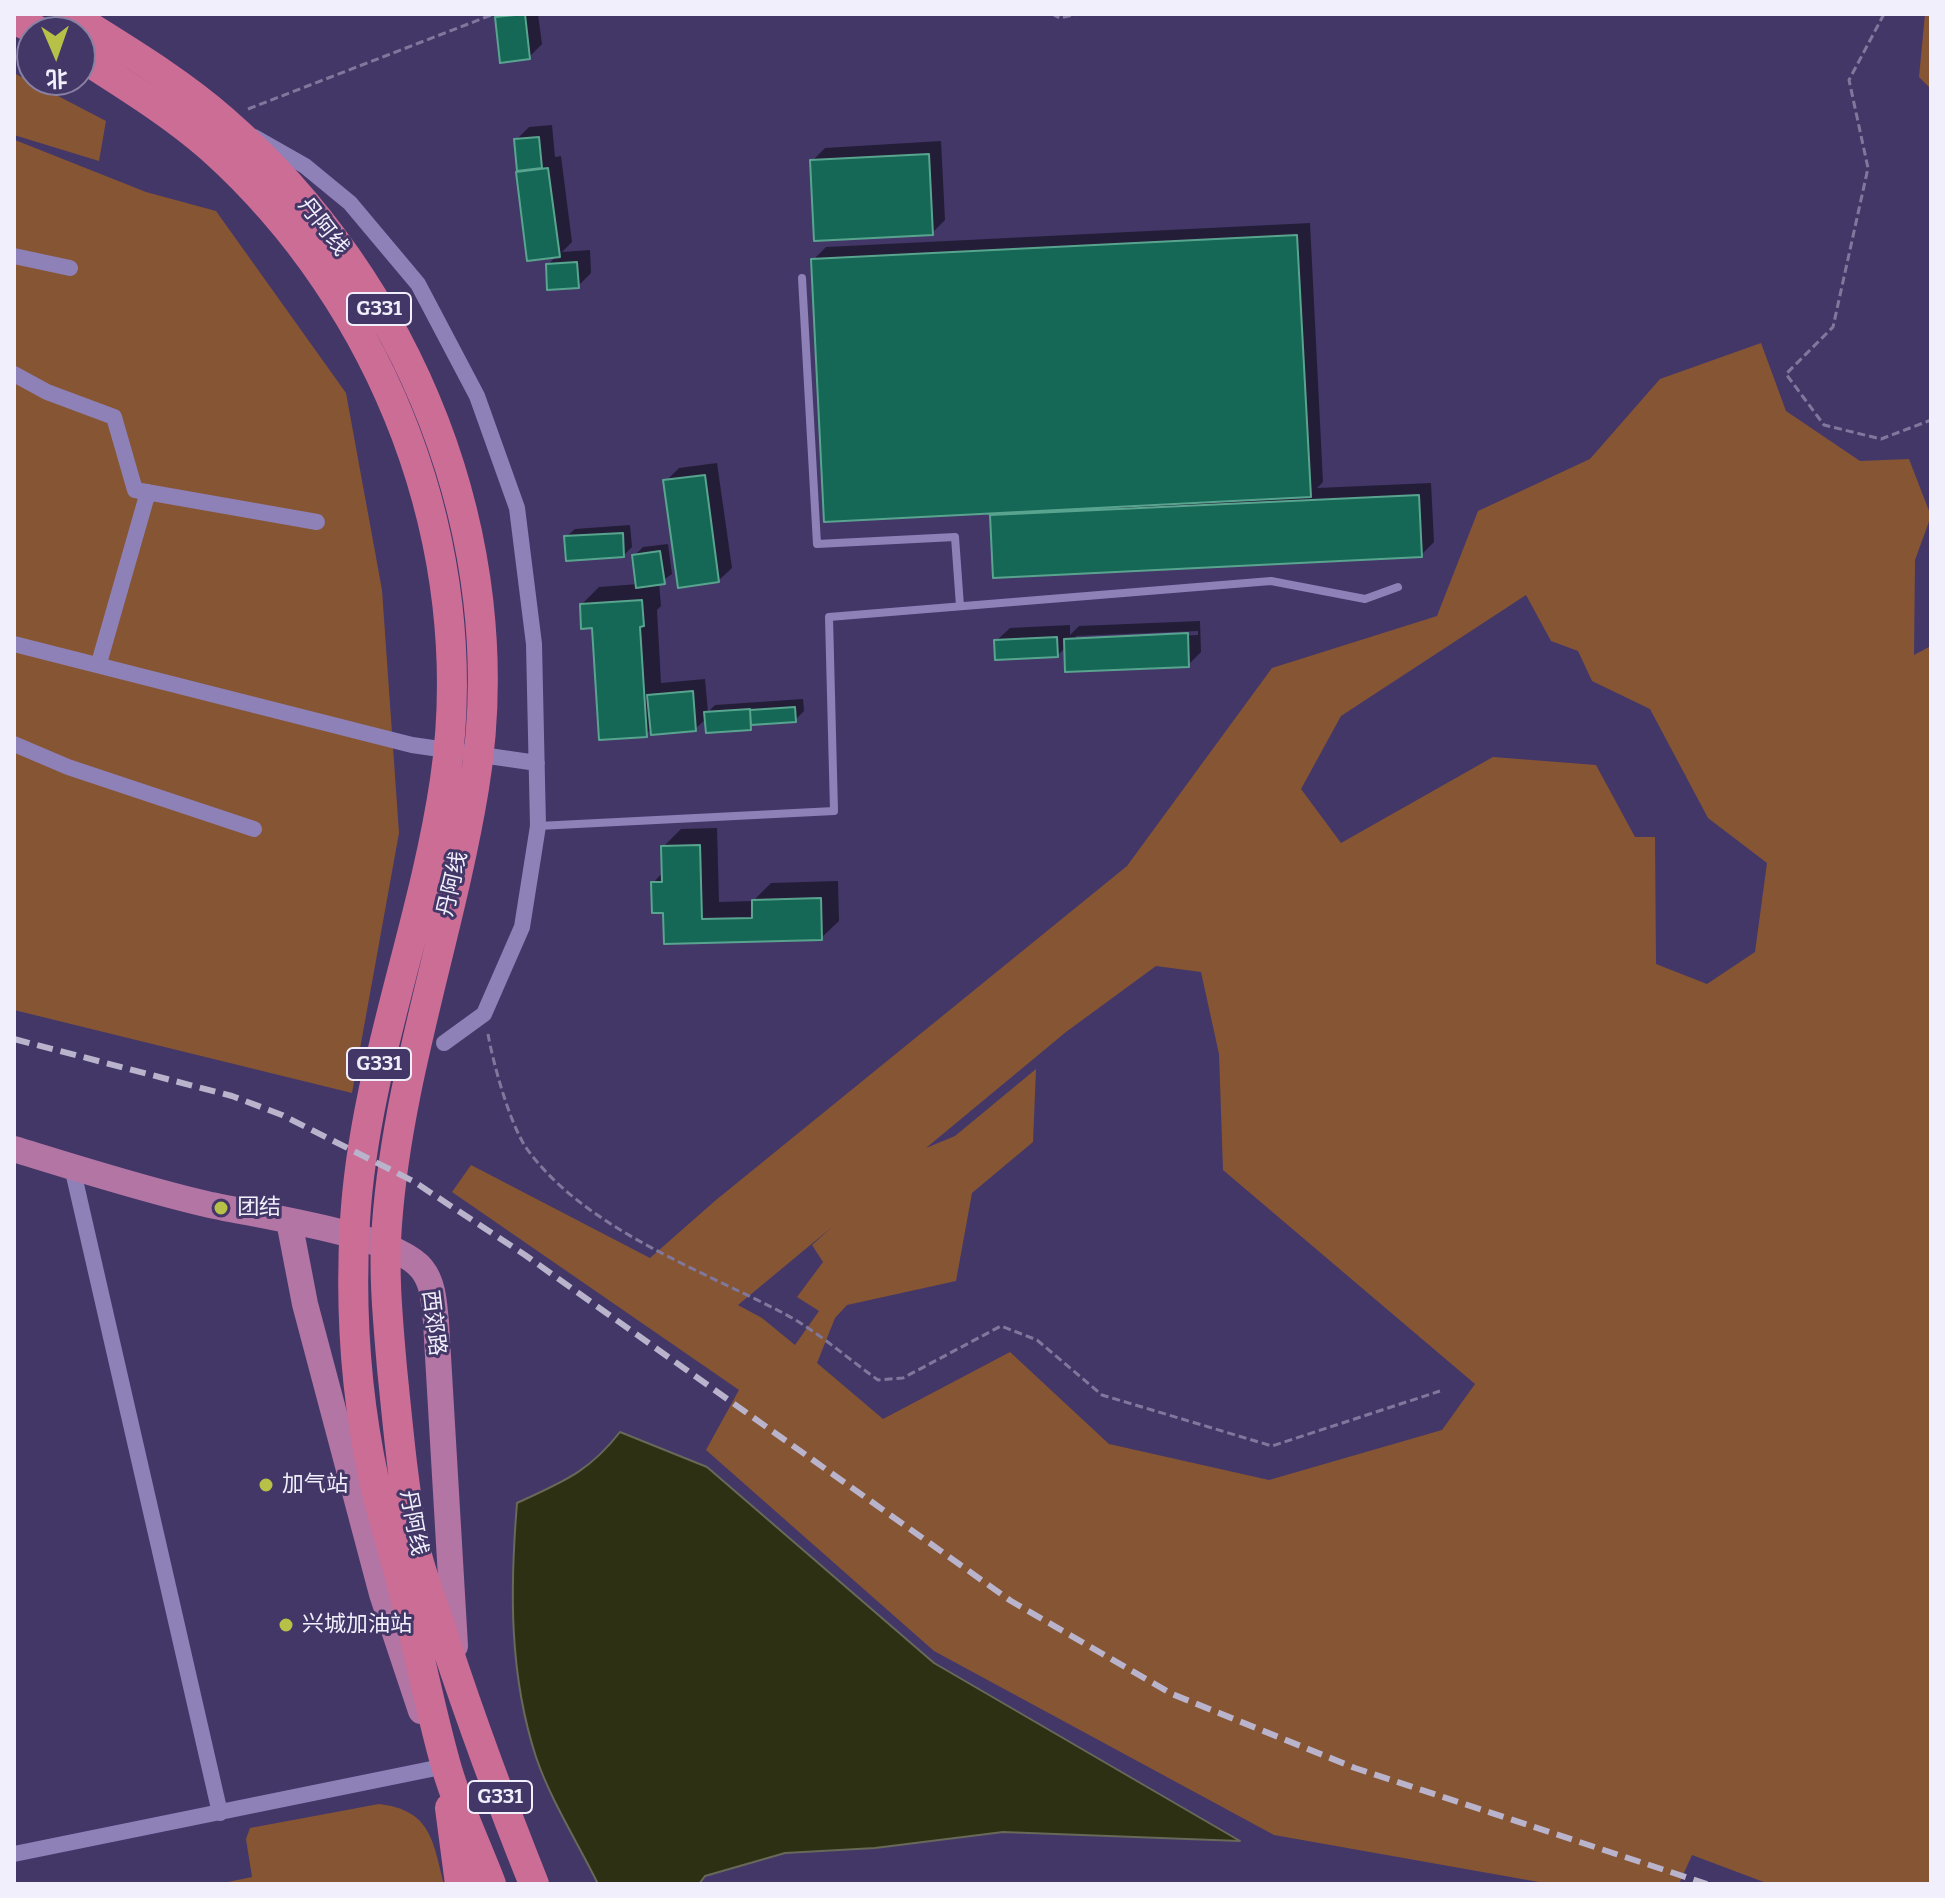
<!DOCTYPE html>
<meta charset="utf-8">
<style>
body{margin:0}
#map{position:relative;width:1945px;height:1898px;overflow:hidden;background:#433768;font-family:Bitter,"Noto Sans SC",serif}
canvas{display:block}
.frame{position:absolute;inset:0;border:16px solid #f1effb;pointer-events:none}
.north{position:absolute;left:16px;top:16px;width:80px;height:80px;box-sizing:border-box;background:#433768;border:2px solid #8981a3;border-radius:50%;rotate:178deg;font-size:22px;font-weight:700;line-height:32px;text-align:center;color:#f1effb}
.north::after{content:'';display:block;margin:auto;width:28px;height:36px;background:#b7c148;clip-path:polygon(50% 0,100% 100%,50% 72%,0 100%)}
</style>
<div id="map">
<canvas width="1945" height="1898"></canvas>
<div class="frame"></div>
<div class="north">北</div>
</div>
<script>
const ctx = document.querySelector('canvas').getContext('2d');
ctx.lineJoin = 'round';
function fill(path, color) { ctx.fillStyle = color; ctx.fill(path, 'evenodd'); }
function stroke(path, color, width, dash) { ctx.strokeStyle = color; ctx.lineWidth = width; ctx.lineCap = dash ? 'butt' : 'round'; ctx.setLineDash(dash || []); ctx.stroke(path); }
function write(font, color, halo, rows, align = 'center') {
  ctx.font = font + ' Bitter,"Noto Sans SC",serif'; ctx.lineWidth = 6; ctx.setLineDash([]); ctx.textBaseline = 'middle'; ctx.strokeStyle = halo; ctx.fillStyle = color; for (const [text, x, y, turn = 0] of rows) {
    ctx.save(); ctx.translate(x, y); ctx.rotate((+turn || 0) * Math.PI / 180); ctx.textAlign = isNaN(turn) ? turn : align; if (halo) ctx.strokeText(text, 0, 0); ctx.fillText(text, 0, 0); ctx.restore();
  }
}
const green = new Path2D(`
 M1925,14h6v75l-12,-12z
 M14,73l92,48 -7,40 -85,-26z
 M15,140l131,52 70,19 130,182 36,197 17,243 -47,260 -338,-83z
 M1761,343l25,68 74,50 49,-2 22,57 -16,44 -1,95 17,-9v1238h-162l-77,-29 -13,29h-129l-276,-49 -340,-184 -228,-201 33,-60 -287,-198 19,-27 179,93 66,-58 411,-334 145,-198 165,-52 41,-105 112,-52 70,-80zM1526,595l25,46 27,10 14,30 58,28 58,109 59,45 -12,89 -48,32 -51,-20 -1,-127h-20l-39,-72 -103,-8 -152,86 -40,-54 40,-73zM1156,966l45,6 18,82 4,116 252,214 -33,46 -173,50 -160,-36 -99,-92 -127,67 -66,-56 18,-45 12,-13 109,-24 16,-88 61,-51 3,-73 -81,67 -29,12 140,-116zM832,1227l-20,18 11,17 -26,35 22,14 -24,34 -33,-27 -24,-13z
 M379,1804c52,6 54,37 65,80h-226l34,-7 -6,-38 4,-11z`);
const water = new Path2D(`
 M620,1432l87,35 227,196 306,178 -237,-9 -128,16 -90,5 -80,23 -6,8h-101c-20,-41 -47,-83 -62,-127 -27,-83 -26,-168 -19,-254 45,-21 71,-30 103,-71z`);
const shadow = new Path2D(`
 M501,14h37l4,30 -13,13 -32,-40z
 M552,125l3,32 6,-1 11,86 -10,10 28,-2 1,23 -13,13 -30,-21 9,-10 -28,4 -13,-119 13,-13z
 M941,141l4,79 -13,13 -120,-72 13,-13z
 M1310,223l13,259 -6,6 114,-5 3,59 -13,13 -429,-39 5,-5 -184,-251 13,-13z
 M717,463l15,105 -14,13 -52,-100 13,-13z
 M630,525l2,22 -8,8 -58,-18 9,-8z
 M668,544l4,30 -13,9 2,23 -4,4 4,73 44,-4 3,33 7,-7 88,-6 1,12 -9,9 -39,2 -6,6 -43,-10 -12,11 -43,-1 -6,7 -64,-131 17,-17 39,-3 -4,-28 9,-9z
 M1200,621l1,31 -13,13 -122,-18 -8,8 -62,-14 14,-13 60,-3v10l9,-9zM1198,631v4l-122,5v-4z
 M717,828l2,74 34,-1 18,-18 67,-2 1,40 -18,17 -155,4 -1,-31 -12,-28 11,-12 -1,-24 18,-18z`);
const building = new Path2D(`
 M525,14l5,45 -30,4 -5,-46z
 M539,137l3,31 -25,3 -3,-32z
 M929,154l4,81 -119,6 -4,-81z
 M548,168l12,89 -33,4 -11,-89z
 M1297,235l14,262 -487,25 -13,-263z
 M577,262l2,26 -32,2 -1,-26z
 M705,475l14,107 -41,6 -15,-108z
 M1419,495l3,62 -429,21 -3,-63z
 M623,533l1,24 -58,4 -2,-25z
 M660,551l5,33 -29,4 -4,-33z
 M642,600l2,26 -4,1 7,110 -48,3 -7,-112 -11,1 -1,-25z
 M1188,633l1,34 -124,5 -1,-33z
 M1057,637l1,20 -63,3 -1,-20z
 M693,691l3,40 -45,4 -4,-40z
 M795,707l1,15 -45,3 -1,-15z
 M750,709l1,21 -45,3 -2,-21z
 M700,845l2,74 50,-1v-18l69,-2 1,42 -158,4 -1,-31h-11l-1,-31h11l-1,-36z`);
const path = new Path2D(`
 M1052,14l8,4 18,-4
 M1884,14l-35,66 19,88 -35,159 -47,47 38,51 57,14 50,-19
 M248,109l246,-95
 M488,1034c5,29 22,91 39,115 57,79 172,120 256,164 33,17 64,45 95,67l25,-2 98,-52 36,14 65,55 170,51 168,-55`);
const lane = new Path2D(`
 M802,278l15,266 138,-7 5,69
 M538,826l296,-15 -5,-194 442,-36 94,18 33,-12`);
const street = new Path2D(`
 M254,137l51,29 45,37 68,81 59,112 40,112 17,136 4,182 -16,101 -38,87 -40,29
 M14,256l56,12
 M14,374l33,18 67,25 21,73 182,32
 M14,644l398,101 125,18
 M99,663l49,-171
 M14,744l54,23 186,62
 M72,1167l148,646
 M14,1854l432,-88`);
const primary = new Path2D(`
 M14,1149c62,19 125,39 188,54 48,12 192,30 220,66 12,15 12,36 14,53l19,324
 M289,1221l16,83 77,290 39,117`);
const highway = new Path2D(`
 M69,14c52,33 107,65 154,106 187,162 292,420 251,668 -24,146 -76,287 -87,436 -4,47 1,97 5,144 6,58 11,117 22,175 7,33 21,66 31,98 27,82 57,163 89,243
 M14,19l26,13
 M80,56c45,29 91,57 131,92 175,157 268,399 234,632 -22,149 -81,290 -90,441 -5,85 1,176 19,259 9,39 22,78 31,117 14,55 25,111 40,165 11,42 31,82 46,122
 M450,1808l10,76`);
const rail = new Path2D(`
 M14,1039l218,57 50,19 131,66 112,74 486,346 161,93 183,74 352,116`);
const markers = [
 [221,1208,8,"#b7c148"],
 [266,1485,8,"#b7c148"],
 [286,1625,8,"#b7c148"]
];
const shields = [
 [379,309,64],
 [379,1064,64],
 [500,1797,64]
];
const shieldNames = [
 ["G331",379,309],
 ["G331",379,1064],
 ["G331",500,1797]
];
const streetNames = [
 ["丹阿线",323,227,52],
 ["丹阿线",453,884,-77],
 ["西郊路",433,1323,83],
 ["丹阿线",413,1523,79]
];
const poiNames = [
 ["团结",237,1208],
 ["加气站",282,1485],
 ["兴城加油站",302,1625]
];
fill(green, '#865534');
fill(water, '#2d3012');
stroke(water, '#686958', 2);
fill(shadow, '#0007');
fill(building, '#156856');
stroke(building, '#59a48f', 2);
stroke(path, '#80789c', 3, [8, 4]);
stroke(lane, '#8d81b8', 8);
stroke(street, '#8d81b8', 16);
stroke(primary, '#b375a4', 26);
stroke(highway, '#cc6d96', 30);
stroke(rail, '#b9b3cb', 6, [16, 8]);
for (const [x, y, r, color] of markers) { const dot = new Path2D(); dot.arc(x, y, r, 0, 2 * Math.PI); ctx.fillStyle = color; ctx.fill(dot); stroke(dot, '#433768', 3); }
for (const [x, y, w] of shields) { const box = new Path2D(); box.roundRect(x - w / 2, y - 16, w, 32, 6); ctx.fillStyle = '#433768'; ctx.fill(box); stroke(box, '#f1effb', 2); }
write('bold 20px', '#f1effb', null, shieldNames);
write('22px', '#f1effb', '#433768', streetNames);
write('22px', '#f1effb', '#433768', poiNames, 'left');
</script>
